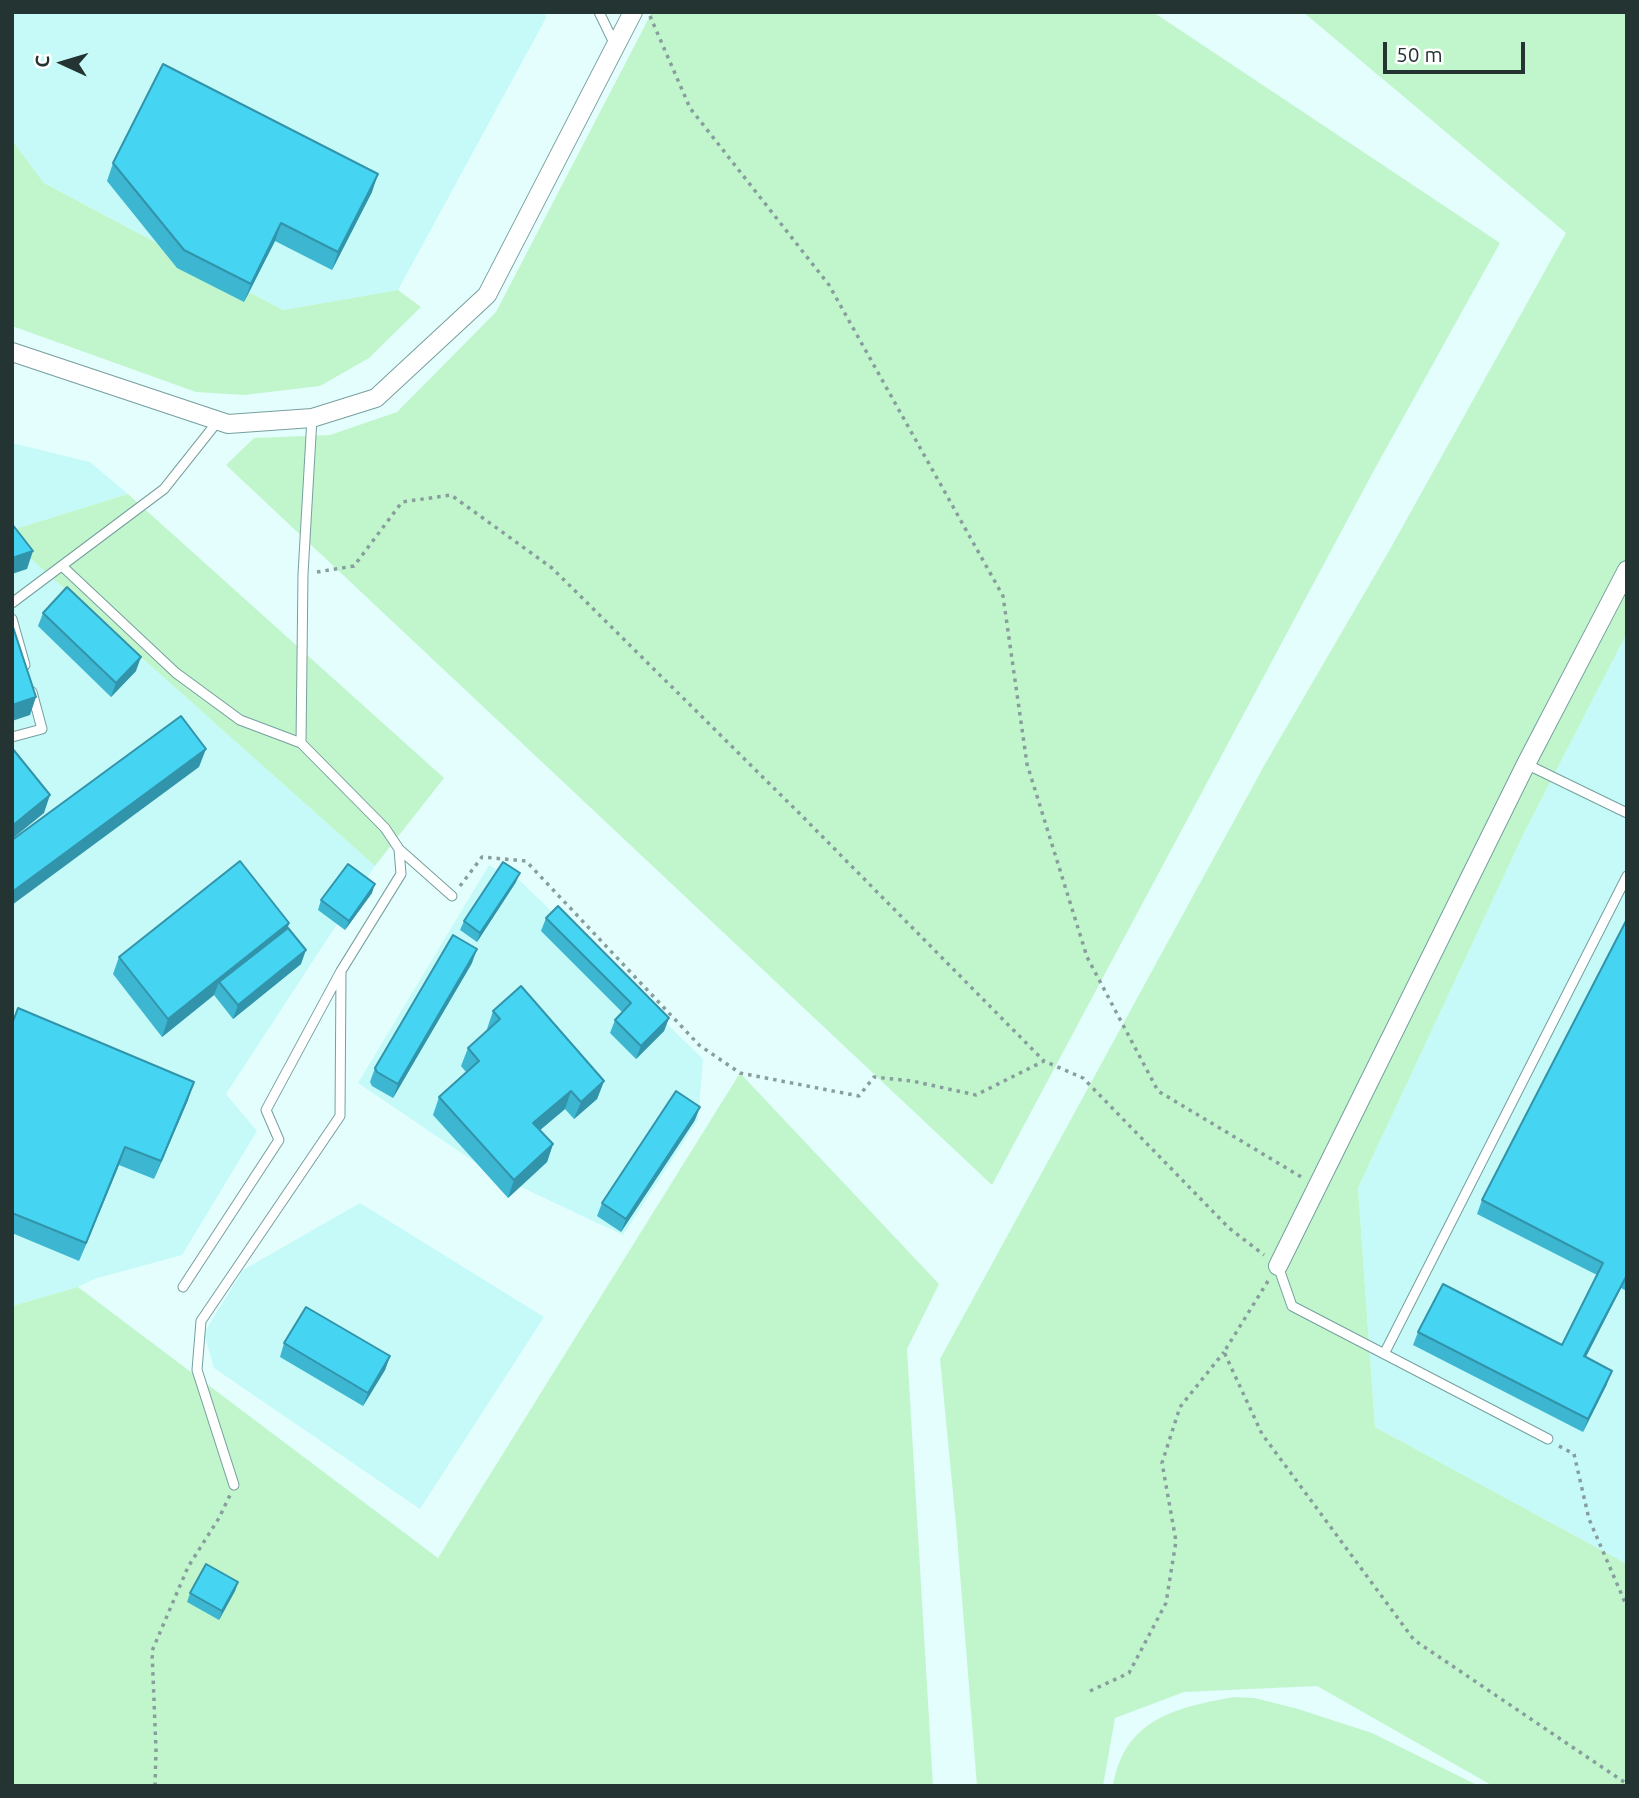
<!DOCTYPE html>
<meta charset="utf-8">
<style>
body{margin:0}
#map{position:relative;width:1639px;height:1798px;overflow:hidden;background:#e4fefd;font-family:Ubuntu,sans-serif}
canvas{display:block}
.frame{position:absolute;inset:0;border:14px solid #233433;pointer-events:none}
.north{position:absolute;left:28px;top:28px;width:70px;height:70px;-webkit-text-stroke:5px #fff;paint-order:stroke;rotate:274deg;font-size:19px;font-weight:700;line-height:28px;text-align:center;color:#233433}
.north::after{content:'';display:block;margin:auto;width:24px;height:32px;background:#233433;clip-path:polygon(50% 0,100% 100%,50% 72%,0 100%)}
.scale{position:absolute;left:1383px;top:42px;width:142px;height:32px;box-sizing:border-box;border:4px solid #233433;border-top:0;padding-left:9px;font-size:21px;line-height:24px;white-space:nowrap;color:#233433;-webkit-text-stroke:5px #fff;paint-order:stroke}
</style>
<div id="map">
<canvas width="1639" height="1798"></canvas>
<div class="frame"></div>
<div class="north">С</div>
<div class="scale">50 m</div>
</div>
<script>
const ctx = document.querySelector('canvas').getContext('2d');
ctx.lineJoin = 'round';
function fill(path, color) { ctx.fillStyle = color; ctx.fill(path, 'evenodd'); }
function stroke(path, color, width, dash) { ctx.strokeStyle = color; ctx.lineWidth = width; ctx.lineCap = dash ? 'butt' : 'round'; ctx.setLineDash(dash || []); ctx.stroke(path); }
const built = new Path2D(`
 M12,12h533l1,6 -148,272 -115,20 -239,-127 -32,-43z
 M12,443l78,19 38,32 -116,36z
 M12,542l363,324 -149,228 31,37 -75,124 -88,24 -16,8 -66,19z
 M1627,633v931l-252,-137 -17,-239 166,-355z
 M489,865l10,6h11l193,188 -5,61 -75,115 -132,-62 -133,-90z
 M360,1203l184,114 -124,192 -206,-141 -10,-35 39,-63z`);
const green = new Path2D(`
 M652,12h501l347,231 -128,231 -380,711 -766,-720 28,-27 76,-3 67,-23 99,-100z
 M1303,12h324v621l-103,200 -166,355 17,239 252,137v222h-134l-176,-100 -133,6 -69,26 -12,68h-126l-21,-262 -16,-165 325,-595 124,-213 177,-318z
 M12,140l32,43 239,127 115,-20 23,17 -52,51 -49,28 -76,9 -48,-3 -184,-66z
 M128,494l316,284 -69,88 -363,-324v-12z
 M740,1073l199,211 -32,65 26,437h-921v-480l66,-19 360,271z
 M1234,1697l21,1 43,11 74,24 107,53h-366c11,-67 64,-79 121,-89z`);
const path = new Path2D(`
 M650,16l40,92 139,177 174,311 24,168 60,193 71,134 145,87
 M317,572l37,-6 48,-64 49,-7 101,73 251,249 241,244
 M460,886l22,-29 44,4 173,184 41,28 119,23 15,-19 38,4 64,14 68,-34 39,17 146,150 35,27
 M1268,1281l-44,71 38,82 152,206 213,144
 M1559,1446l15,8 15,65 38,88
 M1090,1691l39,-18 37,-70 10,-62 -14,-78 18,-56 44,-55
 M155,1786l1,-36 -4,-99 36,-84 31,-49 11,-23`);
const service = new Path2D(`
 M599,12l16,33
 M62,566l114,107 64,47 61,23
 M12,603l152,-114 54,-68
 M12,619l13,46
 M12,737l30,-8 -10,-37
 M1526,764l101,49
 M399,849l53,47
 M1278,1266l14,40 256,133
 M183,1287l96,-147 -13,-30 75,-139 60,-97 -2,-25 -14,-21 -84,-85 2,-169 9,-156
 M1384,1354l243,-478
 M234,1485l-37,-115 4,-49 139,-205 1,-143`);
const minor = new Path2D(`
 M12,352l216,72 84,-6 64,-20 111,-103 146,-283
 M1278,1266l248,-502 101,-194`);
const wall = new Path2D(`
 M113,163l259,29 -40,78 -57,-29 -31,61 -67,-34 -70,-87z
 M43,613l93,58 -25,26 -73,-71z
 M516,882l-39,60 -17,-12 4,-9z
 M372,893l-27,37 -27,-20 3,-10z
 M546,918l123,100 -5,13 -28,28 -26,-26 5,-13 7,-8 -81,-81z
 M1627,919v372l-6,-3 -35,69 21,27 -24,48 -170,-87 5,-13 144,13 35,-70 -120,-61 5,-14z
 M289,923l-1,5 13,36 -68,55 -19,-24 -52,42 -49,-63 6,-17z
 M472,963l-79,135 -21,-12 -2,-4 5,-14z
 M493,1011l111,70 -7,18 -23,20 -9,-10 -25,21 13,14 -6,18 -39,36 -75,-83 6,-18 27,-25 -5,-6 7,-18 20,-18 -1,-1z
 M12,1024l176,76 -34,79 -35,-14 -40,96 -67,-28z
 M695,1120l-74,112 -24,-16 5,-13z
 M284,1343l106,13 -5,14 -22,36 -83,-49z
 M238,1582l-3,9 -16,29 -32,-18 3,-9z`);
const shadedWall = new Path2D(`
 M378,174l-6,18 -40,78 6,-18z
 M281,223l-6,18 -31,61 7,-18z
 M33,551l-6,18 -15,5v-16z
 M141,657l-5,14 -25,26 5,-14z
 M36,697l-6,18 -18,6v-16z
 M206,749l-7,18 -187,138v-13z
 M50,795l-6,18 -32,26v-13z
 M520,873l-4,9 -39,60 3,-9z
 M375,884l-3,9 -27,37 4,-9z
 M289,923l-6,18 -64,41 -5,13 -52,42 6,-18z
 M477,949l-5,14 -79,135 5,-14z
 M306,950l-5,14 -68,55 5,-14z
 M669,1018l-5,13 -28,28 5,-13z
 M604,1081l-7,18 -23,20 7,-17z
 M194,1082l-6,18 -34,79 7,-18z
 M571,1091l-6,18 -38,32 6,-18z
 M700,1107l-5,13 -74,112 5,-13z
 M553,1144l-6,18 -39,36 6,-18z
 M125,1147l-6,18 -40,96 7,-18z
 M1626,1275l-5,13 -42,82 5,-14z
 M390,1356l-5,14 -22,36 5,-13z
 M1612,1371l-5,13 -24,48 5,-13z
 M238,1582l-3,9 -16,29 3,-9z`);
const building = new Path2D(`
 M163,64l215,110 -40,78 -57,-29 -30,61 -67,-34 -71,-87z
 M12,524l21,27 -21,7z
 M67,587l74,70 -25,26 -73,-70z
 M13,627l23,70 -24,8v-77z
 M181,716l25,33 -194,143v-52z
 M12,748l38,47 -38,31z
 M240,861l49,62 -121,96 -49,-62z
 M503,862l17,11 -40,60 -16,-12z
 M348,864l27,20 -26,37 -28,-21z
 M558,906l111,112 -28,28 -26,-26 16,-17 -85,-85z
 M1627,919v356l-43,81 28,15 -24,48 -170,-87 25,-48 119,61 41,-82 -121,-63z
 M288,928l18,22 -68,55 -19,-23z
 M453,935l24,14 -79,135 -21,-12 -2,-4z
 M521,986l83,95 -23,21 -10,-11 -38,32 20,21 -39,36 -75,-83 40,-36 -11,-13 32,-29 -7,-8z
 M18,1008l176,74 -33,79 -36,-14 -39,96 -74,-30v-189z
 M676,1091l24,16 -74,112 -24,-16z
 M306,1307l84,49 -22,37 -84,-50z
 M206,1564l32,18 -16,29 -32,-18z`);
fill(built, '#c5faf9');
fill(green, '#c1f6cd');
stroke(service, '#769f9e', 11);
stroke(minor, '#769f9e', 20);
stroke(path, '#889e9d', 3.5, [3.5, 5]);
stroke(service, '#fff', 9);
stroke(minor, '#fff', 18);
fill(wall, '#3cb6d1');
fill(shadedWall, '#3194aa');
fill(building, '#46d4f3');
stroke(building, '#3194aa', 2);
</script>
